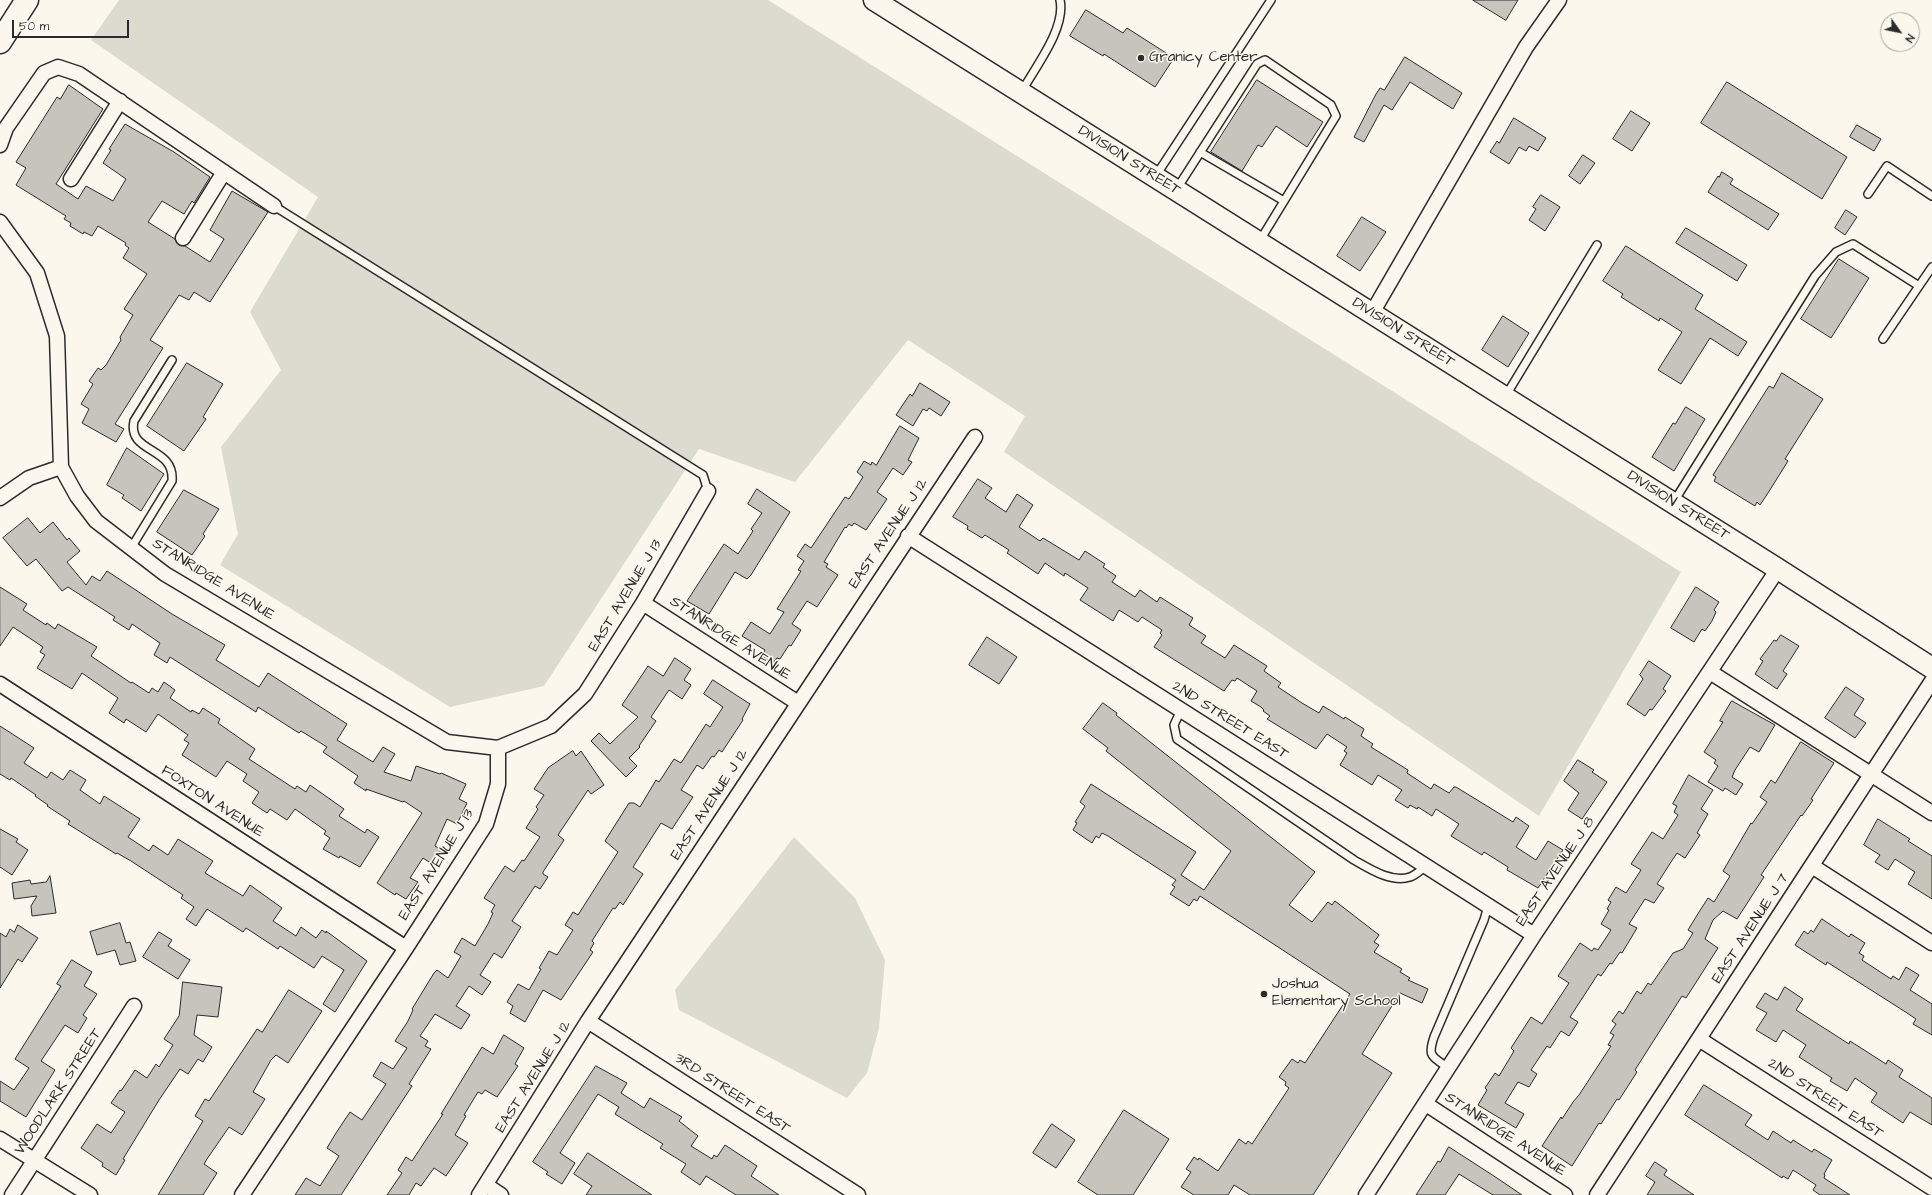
<!DOCTYPE html>
<style>
body{margin:0}
#map{position:relative;width:1932px;height:1195px;overflow:hidden;background:#fbf7ec;font-family:"Architects Daughter",sans-serif}
canvas{display:block}
.north{position:absolute;left:1880px;top:12px;width:40px;height:40px;box-sizing:border-box;background:#fbf7ec;border:1px solid #a8a59f;border-radius:50%;rotate:123deg;font-size:11px;font-weight:700;line-height:16px;text-align:center;color:#2b2b2b}
.north::after{content:'';display:block;margin:auto;width:14px;height:18px;background:#2b2b2b;clip-path:polygon(50% 0,100% 100%,50% 72%,0 100%)}
.scale{position:absolute;left:12px;top:20px;width:117px;height:18px;box-sizing:border-box;border:2px solid #2b2b2b;border-top:0;padding-left:5px;font-size:12px;line-height:14px;white-space:nowrap;color:#2b2b2b;-webkit-text-stroke:3px #fbf7ec;paint-order:stroke}
</style>
<div id="map">
<canvas width="1932" height="1195"></canvas>
<div class="north">N</div>
<div class="scale">50 m</div>
</div>
<script>
const ctx = document.querySelector('canvas').getContext('2d');
ctx.lineJoin = 'round';
function fill(path, color) { ctx.fillStyle = color; ctx.fill(path, 'evenodd'); }
function stroke(path, color, width, dash) { ctx.strokeStyle = color; ctx.lineWidth = width; ctx.lineCap = dash ? 'butt' : 'round'; ctx.setLineDash(dash || []); ctx.stroke(path); }
function write(font, color, halo, rows, align = 'center') {
  ctx.font = font + ' "Architects Daughter",sans-serif'; ctx.lineWidth = 3; ctx.setLineDash([]); ctx.textBaseline = 'middle'; ctx.strokeStyle = halo; ctx.fillStyle = color; for (const [text, x, y, turn = 0] of rows) {
    ctx.save(); ctx.translate(x, y); ctx.rotate((+turn || 0) * Math.PI / 180); ctx.textAlign = isNaN(turn) ? turn : align; if (halo) ctx.strokeText(text, 0, 0); ctx.fillText(text, 0, 0); ctx.restore();
  }
}
const green = new Path2D(`
 M119,0h649l913,572 -142,244 -535,-364 21,-36 -117,-76 -113,142 -96,-33 -155,237 -94,21 -230,-142 18,-31 -17,-87 60,-77 -31,-58 68,-115 -227,-157z
 M794,837l61,61 30,62 -6,68 -12,45 -20,25 -168,-88 -4,-20z`);
const building = new Path2D(`
 M1473,0h45l-12,20z
 M1086,10l37,23 4,-5 47,30 -19,29 -51,-33 -1,2 -33,-20z
 M1405,57l57,36 -9,16 -43,-27 -18,28 -8,-5 -20,37 -10,-5 22,-43 4,-6 4,2z
 M1257,80l66,42 -16,25 -31,-21 -14,21 -4,-2 -16,26 -31,-19z
 M1727,82l120,75 -25,42 -121,-76z
 M69,85l34,24 -47,75 22,15 8,-13 27,15 13,-22 -23,-16 8,-13 -2,-1 16,-25 49,28 36,25 -16,26 -2,-2 -8,13 -22,-13 -14,21 27,17 4,6 6,1 25,16 14,-23 -14,-9 22,-39 36,21 -58,90 -16,-10 -5,8 -10,-5 -29,45 13,8 -48,76 9,5 -8,13 -34,-19 7,-14 -8,-5 12,-20 -4,-3 9,-13 3,2 5,-5 15,-25 -1,-3 13,-22 -9,-6 23,-35 -24,-16 6,-10 -4,-3 1,-2 -28,-17 -6,10 -8,-4 -1,2 -13,-8 1,-3 -7,-4 2,-3 -50,-31 10,-17 -10,-6 41,-65 3,2z
 M1631,111l19,12 -18,28 -19,-12z
 M1514,118l32,20 -8,13 -9,-5 -3,5 -7,-4 -10,17 -19,-12 7,-11 2,2z
 M1857,125l24,14 -7,12 -24,-14z
 M1583,155l12,8 -15,21 -11,-8z
 M1722,172l11,7 -3,5 49,30 -11,16 -60,-38 10,-16 1,1z
 M1541,195l19,12 -15,24 -16,-11 7,-11 -3,-2z
 M1846,210l11,7 -12,18 -10,-7z
 M1362,217l24,15 -26,39 -23,-15z
 M1686,228l61,37 -10,16 -61,-38z
 M1626,246l77,49 -8,14 52,33 -9,14 -28,-18 -29,46 -23,-14 24,-38 -22,-14 -1,3 -38,-24 2,-3 -20,-13z
 M1839,259l30,19 -38,60 -30,-19z
 M1503,316l26,17 -21,34 -26,-17z
 M187,363l36,21 -20,33 3,2 -22,32 -37,-25z
 M1782,373l41,26 -38,60 3,2 -20,32 -8,12 -3,-3 -2,4 -41,-25 2,-4 -3,-2 56,-89 4,2z
 M920,383l30,19 -9,14 -12,-8 -2,3 -4,-2 -10,17 -17,-11 14,-21 2,2z
 M1686,407l19,12 -31,52 -22,-14 21,-34 2,1z
 M900,426l19,12 -11,22 4,2 -9,13 -10,-7 -16,24 10,7 -21,31 -12,-7 -2,3 -3,-2 -3,4 -1,-1 -21,35 4,2 -2,3 12,8 -21,32 -10,-6 -15,23 9,6 -10,16 -2,-1 -9,14 -3,-1 -4,5 -11,-7 3,-6 -23,-14 9,-14 19,12 14,-22 -7,-3 24,-38 -3,-1 6,-9 -7,-5 8,-12 6,4 34,-51 4,2 14,-22 -6,-5 7,-11 7,4 1,-3 4,3z
 M127,448l37,26 -23,37 -19,-13 2,-3 -17,-10z
 M978,479l14,9 -7,10 21,14 11,-18 16,11 -14,22 21,14 3,-3 36,22 6,-9 20,13 -2,3 13,9 -4,6 23,15 5,-7 17,12 3,-5 33,21 -4,7 17,11 -5,7 24,15 9,-13 33,21 -3,5 17,12 -3,4 24,16 17,10 4,-7 21,13 1,-2 19,12 -3,7 12,8 -2,3 37,23 -1,3 24,16 3,-5 15,9 5,-6h2l57,35 3,-5 13,9 -13,21 20,13 12,-19 15,9 -25,38 -31,-18 1,-3 -24,-15 -2,3 -31,-19 8,-12 -23,-15 -4,7 -14,-9 -1,2 -7,-4 -2,3 -13,-8 7,-10 -24,-15 -6,10 -32,-20 7,-12 -3,-2 3,-4 -20,-13 -11,15 -49,-30 3,-3 -7,-5 1,-1 -3,-3 -10,-6 6,-10 -20,-13 -2,3 -3,-1 -8,11 -70,-44 8,-12 -2,-2 2,-3 -20,-13 -4,5 -19,-12 -6,11 -33,-21 8,-12 -23,-15 -1,3 -19,-13 -7,11 -31,-21 2,-3 -24,-15 -3,3 -15,-9 1,-3 -15,-9z
 M757,489l33,23 -39,63 -4,4 -12,-7 -26,42 -22,-13 37,-57 14,10 15,-23 -2,-2 11,-16 -14,-9z
 M184,490l35,19 -16,25 2,2 -13,19 -35,-23z
 M28,518l12,15 13,-11 14,18 2,-2 11,13 -13,11 19,23 6,-9 8,5 7,-10 65,43 53,31 -9,15 16,10 27,17 9,-14 79,51 -10,16 36,22 10,-15 12,7 -11,18 27,9 5,-15 24,8 1,-1 25,11 -7,15 8,4 -10,21 -10,-5 -12,27 6,4 -9,14 -9,-6 -13,20 8,4 -12,17 -10,-6 -1,2 -18,-12 45,-70 -18,-12 -1,1 -37,-13v2l-12,-8 4,-7 -35,-24 4,-5 -26,-16 -2,2 -41,-26 -2,5 -86,-55 -3,6 -13,-8 6,-12 -28,-19 -3,6 -16,-10 2,-3 -47,-30 -6,4 -26,-32 -9,7 -24,-28z
 M0,587l27,17 -4,6 23,15 1,-2 8,6 3,-5 39,23 -6,9 40,27 1,-1 17,11 3,-5 6,4 6,-10 11,8 -5,8 21,14 1,-2 7,4 4,-6 17,11 -2,4 37,26 -6,10 46,30 2,-3 9,6 4,-7 34,24 -5,7 26,17 2,-4 12,8 -19,30 -20,-11 -1,2 -16,-9 7,-11 -6,-4 2,-3 -31,-22 -8,11 -17,-11 -3,4 -15,-10 7,-11 -16,-11 4,-7 -20,-13 -11,16 -34,-22 7,-12 -5,-3 4,-5 -30,-21 -12,18 -20,-13 -2,4 -15,-10 9,-15 -36,-25 -10,16 -35,-21 8,-13 -5,-3 3,-5 -30,-20 -13,19z
 M1696,587l23,15 -5,8 2,2 -4,9 -7,10 -3,-2 -8,13 -23,-14z
 M1781,635l18,11 -16,25 4,3 -10,15 -22,-15 8,-13 -3,-2 14,-19 2,1z
 M987,637l30,20 -18,27 -30,-19z
 M675,658l16,11 -7,11 7,5 -9,14 -13,-9 -18,27 5,4 -17,25 1,1 -11,11 8,8 -11,11 -35,-36 8,-8 11,11 28,-27 -16,-12 26,-39 15,10z
 M1649,661l22,15 -8,13 3,2 -14,19 -2,-1 -5,7 -18,-12 16,-25 -3,-4z
 M713,680l37,24 -8,15 1,1 -21,32 -3,-2 -5,7 -2,-1 -9,13 -6,-4 -16,25 12,7 -21,32 -11,-6 -28,44 10,7 -20,31 -3,-3 -5,7 -2,-1 -21,33 2,2 -4,7 3,2 -32,48 -18,-10 -18,32 -15,-9 3,-7 -6,-4 11,-18 11,6 12,-21 -2,-1 10,-17 8,4 16,-25 -8,-5 8,-13 5,3 40,-63 -13,-11 24,-38h5l6,4 16,-27 3,2 15,-23 7,4 25,-39 4,3 13,-20 -19,-13z
 M1846,687l18,12 -10,16 12,8 -11,15 -30,-20z
 M1732,701l43,24 -16,27 -9,-5 -15,23 -3,7 11,7 -7,11 -11,-7 -2,3 -15,-9 10,-16 -4,-3 2,-3 -12,-8 19,-30 -3,-1z
 M1103,703l14,10 -1,2 199,157 -26,33 23,17 16,-20 4,3 3,-4 44,34 -5,7 5,3 -5,7 28,17 -2,3 10,6 -2,2 20,9 -6,14 -22,-10 -38,61 30,19 -79,122h-63l-16,-10 -6,10h-34l-13,-8 10,-15 -5,-3 8,-12 4,3 1,-2 19,13 21,-32 7,5 2,-3 4,3 37,-56 -4,-3 1,-3 -7,-5 13,-18 6,4 2,-3 5,3 45,-69 -150,-98 -3,5 -3,-2 -5,7 -19,-12 5,-7 -3,-2 4,-5 -68,-44 -6,-3 -3,5 -3,-2 -4,7 -19,-13 4,-7 -2,-1 10,-16 -5,-4 11,-18 105,68 -15,23 23,15 27,-39 -125,-100 2,-3 -25,-19z
 M0,726l34,22 -10,15 23,15 4,-6 12,8 7,-10 16,10 -6,10 20,14 4,-8 36,23 -12,18 21,14 4,-6 15,10 10,-16 35,22 -8,12 38,23 7,-11 32,23 -9,13 23,15 5,-9 15,11 6,-8 4,3v-2l41,30 -32,51 -12,-8 21,-34 -22,-14 -8,12 -34,-22 -2,3 -32,-21 -3,4 -36,-23 -11,17 -10,-7 8,-12 -13,-9 2,-3 -52,-34 -14,-8 -1,1 -48,-30 2,-3 -23,-15 1,-1 -13,-9 1,-1 -25,-17 -1,2 -10,-6z
 M1801,742l33,21 -23,36 2,1 -11,16 -1,-1 -40,60 3,2 -27,42 -14,-8 -10,9 -8,19 13,9 -32,50 -4,-2 -47,74 2,2 -18,28 -2,-1 -16,25 -2,-1 -27,43 -30,-20 19,-29 1,2 11,-17 6,-7 32,-49 -3,-1 6,-10 -4,-2 6,-9 -4,-3 7,-10 4,3 14,-23 4,3 7,-11 3,2 22,-32 10,-4 10,-16 -5,-3 11,-18 9,-14 6,4 16,-26 -7,-5 28,-48 1,1 15,-22 -7,-5 11,-17 4,3z
 M573,751l3,5 5,-5 23,34 -13,9 -3,-4 -30,45 6,5 -21,32v2l5,3 -8,12 -5,-3 -23,35 9,6 -19,31 -8,-5 -14,22 11,7 -9,13 -13,-9 -13,20 14,9 -9,14 -26,-15 -15,22 8,5 -3,5 6,3 -22,35 3,2 -71,109h-46l11,-17 14,8 19,-30 -12,-8 9,-15 14,-21 12,8 24,-36 -13,-8 8,-14 12,7 14,-21 -12,-7 13,-20 5,-11 -1,-1 22,-36 3,-3 11,8 13,-22 -7,-4 8,-14 13,8 13,-22 5,-11 -2,-1 4,-7 -11,-7 21,-32 9,6 8,-12 2,1 16,-24 -14,-9 12,-19 -2,-2 8,-12 -10,-6 14,-21z
 M1578,760l16,10 -2,2 15,10 -25,37 -14,-9 11,-17 -15,-12z
 M1689,775l24,15 -12,19 7,5 -11,19 3,2 -15,23 -8,-5 -6,9 -14,22 7,4 -10,15 -9,-4 -16,25 8,4 -15,25 -2,-1 -8,12 -2,-1 -9,13 -3,-2 -28,43 8,5 -9,14 -8,-5 -11,17 -3,-2 -16,24 6,4 -8,13 -11,-5 -13,21 19,11 -8,14 -38,-23 9,-15 -2,-2 10,-15 4,3 15,-25 -3,-3 20,-31 11,7 27,-41 -11,-7 22,-33 12,8 2,-3 4,2 13,-20 -10,-6 8,-14 -2,-1 4,-7 -3,-2 8,-13 10,6 15,-23 -10,-6 21,-32 11,7 15,-24 -4,-3 3,-6 -4,-2z
 M1878,819l32,20 -2,2 24,15v43l-24,-15 7,-12 -20,-13 -7,11 -13,-8 5,-7 -16,-10z
 M0,829l18,10 -2,3 12,8 -16,25 -12,-8z
 M50,876l6,37 -24,3 -1,-10 6,-10 -23,3 -2,-16 18,-3 1,4 15,-2z
 M1822,919l27,18 2,-3 14,9 -6,10 5,3 -2,4 29,19 2,-3 6,4 7,-13 13,8 -9,15 22,14v31l-19,-11 3,-5 -12,-8 -77,-49 -1,3 -31,-20 9,-14 4,3 3,-4 2,2z
 M120,923l6,20 4,-1 6,19 -16,4 -5,-15 -18,5 -7,-23z
 M18,925l20,13 -16,24 -4,-3 -18,29v-55l6,4 4,-8 4,3z
 M159,932l13,8 -4,6 22,14 -12,19 -35,-22z
 M72,960l20,12 -8,14 13,8 -14,21 4,3 -9,15 -13,-8 -24,36 14,9 -29,47 -26,-16v-20l14,9 15,-22 -14,-9 46,-73 -4,-2z
 M183,982l39,5 -4,30 -21,-2 -3,20 18,12 -9,15 -5,-3 -10,15 -8,-5 -21,31 -36,59 2,1 -9,15 -14,-9 1,-3 -22,-15 16,-24 14,9 14,-21 -14,-9 9,-13 1,1 14,-21 12,8 9,-14 3,3 14,-22 -9,-6 15,-23z
 M1785,987l18,12 -7,11 53,34 1,-3 36,23 2,-4 15,10 -4,7 33,21v27l-22,-13 -7,11 -32,-21 6,-9 -22,-15 -8,13 -17,-10 2,-3 -33,-21 7,-12 -23,-15 -7,12 -20,-12 11,-17 -11,-6 9,-14 12,7z
 M289,990l33,21 -34,52 -12,-8 -5,5 -18,32 12,7 -23,36 -13,-8 -22,32 -3,5 13,9 -14,22h-45l45,-74 -8,-5 10,-17 4,2 48,-72 5,3z
 M504,1035l20,13 -9,16 3,2 -21,31 -12,-7 -3,4 -4,-2 -14,23 2,1 -11,19 13,8 -22,33 -12,-8 -13,18 -5,-3 -7,12h-22l15,-22 -4,-3 8,-13 6,4 31,-47h-2l41,-67 11,7z
 M596,1066l31,17 -6,10 23,15 6,-10 32,19 -3,4 19,15 -7,10 21,13 2,-4 3,2 8,-12 32,21 -6,10 28,19h-43l-30,-19 -6,9 -19,-13 5,-8 -26,-16 3,-4 -48,-30 4,-7 -21,-13 -38,59 15,10 -13,21 -16,-10 2,-2 -15,-10z
 M1704,1085l48,30 -7,10 23,15 5,-9 18,12 2,-3 19,12 2,-3 18,11 -8,14 1,1 -1,3 26,17h-30l-7,-5 3,-5 -23,-15 -5,9 -5,-3 -1,2 -97,-63z
 M1124,1110l45,29 -36,56h-35l-20,-13z
 M1052,1124l23,16 -19,28 -23,-15z
 M1449,1147l48,31 25,17h-29l-34,-21 -14,21h-29l22,-34 2,1z
 M588,1153l38,25 26,17h-66l6,-9 -18,-12z
 M1655,1162l12,8 -3,5 30,20h-47l8,-13 -9,-6z`);
const lane = new Path2D(`
 M1022,91c14,-25 44,-63 38,-91
 M1200,152l84,49
 M1155,177l116,-177
 M1176,190l81,-126 8,-4 66,45 5,11 -77,126
 M1868,194l19,-28 45,30
 M274,206l429,269 5,16
 M1919,286l13,-19
 M1505,397l92,-152
 M1673,503l142,-227 21,-24 17,-8 66,42 -36,53
 M131,548l41,-67c3,-35 -45,-27 -38,-60l38,-61
 M1181,710l-7,15 3,14 177,121c16,9 37,23 56,17 6,-2 12,-8 16,-11
 M1448,1068c-15,-12 -21,-10 -14,-31l50,-117 4,-14`);
const street = new Path2D(`
 M0,145l6,-17 38,-55 14,-6 21,7 195,132
 M71,179l49,-78
 M0,222l37,51 20,63 4,131 16,29 19,25 69,53 282,168 51,6 53,-22 34,-32 58,-91 65,-112
 M183,238l41,-66
 M1372,313l154,-266 33,-47
 M0,498l29,-20 32,-11
 M908,536l626,399
 M643,603l155,100
 M1710,672l222,141
 M0,684l406,264
 M1812,866l120,77
 M588,1021l270,174
 M1699,1039l233,149
 M1426,1104l139,91
 M0,1139l90,56
 M486,1185l15,10
 M12,1195l122,-189
 M242,1195l164,-247 80,-124 12,-40v-36
 M479,1195l109,-174 387,-584
 M1366,1195l168,-260 244,-366
 M1597,1195l335,-514`);
const secondary = new Path2D(`
 M874,0l904,569 154,99`);
const primary = new Path2D(`
 M0,42l27,-42`);
const markers = [
 [1141,58,4,"#2b2b2b"],
 [1264,994,4,"#2b2b2b"]
];
const poiNames = [
 ["Granicy Center",1149,58],
 ["Joshua",1272,985],
 ["Elementary School",1272,1002]
];
const streetNames = [
 ["DIVISION STREET",1129,161,32],
 ["DIVISION STREET",1403,333,32],
 ["DIVISION STREET",1678,506,32],
 ["EAST AVENUE J 12",889,534,-56],
 ["STANRIDGE AVENUE",213,580,32],
 ["EAST AVENUE J 13",626,596,-59],
 ["STANRIDGE AVENUE",730,639,33],
 ["2ND STREET EAST",1230,721,32],
 ["FOXTON AVENUE",212,802,33],
 ["EAST AVENUE J 12",710,805,-57],
 ["EAST AVENUE J 13",437,865,-58],
 ["EAST AVENUE J 8",1556,872,-56],
 ["EAST AVENUE J 7",1751,929,-57],
 ["EAST AVENUE J 12",534,1077,-58],
 ["WOODLARK STREET",59,1092,-57],
 ["3RD STREET EAST",732,1094,33],
 ["2ND STREET EAST",1825,1099,33],
 ["STANRIDGE AVENUE",1505,1135,33]
];
fill(green, '#dddad0');
fill(building, '#c7c4bc');
stroke(building, '#2b2b2b', 1);
stroke(lane, '#2b2b2b', 10);
stroke(street, '#2b2b2b', 17);
stroke(secondary, '#2b2b2b', 23);
stroke(primary, '#2b2b2b', 25);
stroke(lane, '#fbf7ec', 7);
stroke(street, '#fbf7ec', 14);
stroke(secondary, '#fbf7ec', 20);
stroke(primary, '#fbf7ec', 22);
for (const [x, y, r, color] of markers) { const dot = new Path2D(); dot.arc(x, y, r, 0, 2 * Math.PI); ctx.fillStyle = color; ctx.fill(dot); stroke(dot, '#fbf7ec', 1.5); }
write('15px', '#2b2b2b', '#fbf7ec', poiNames, 'left');
write('15px', '#2b2b2b', '#fbf7ec', streetNames);
</script>
